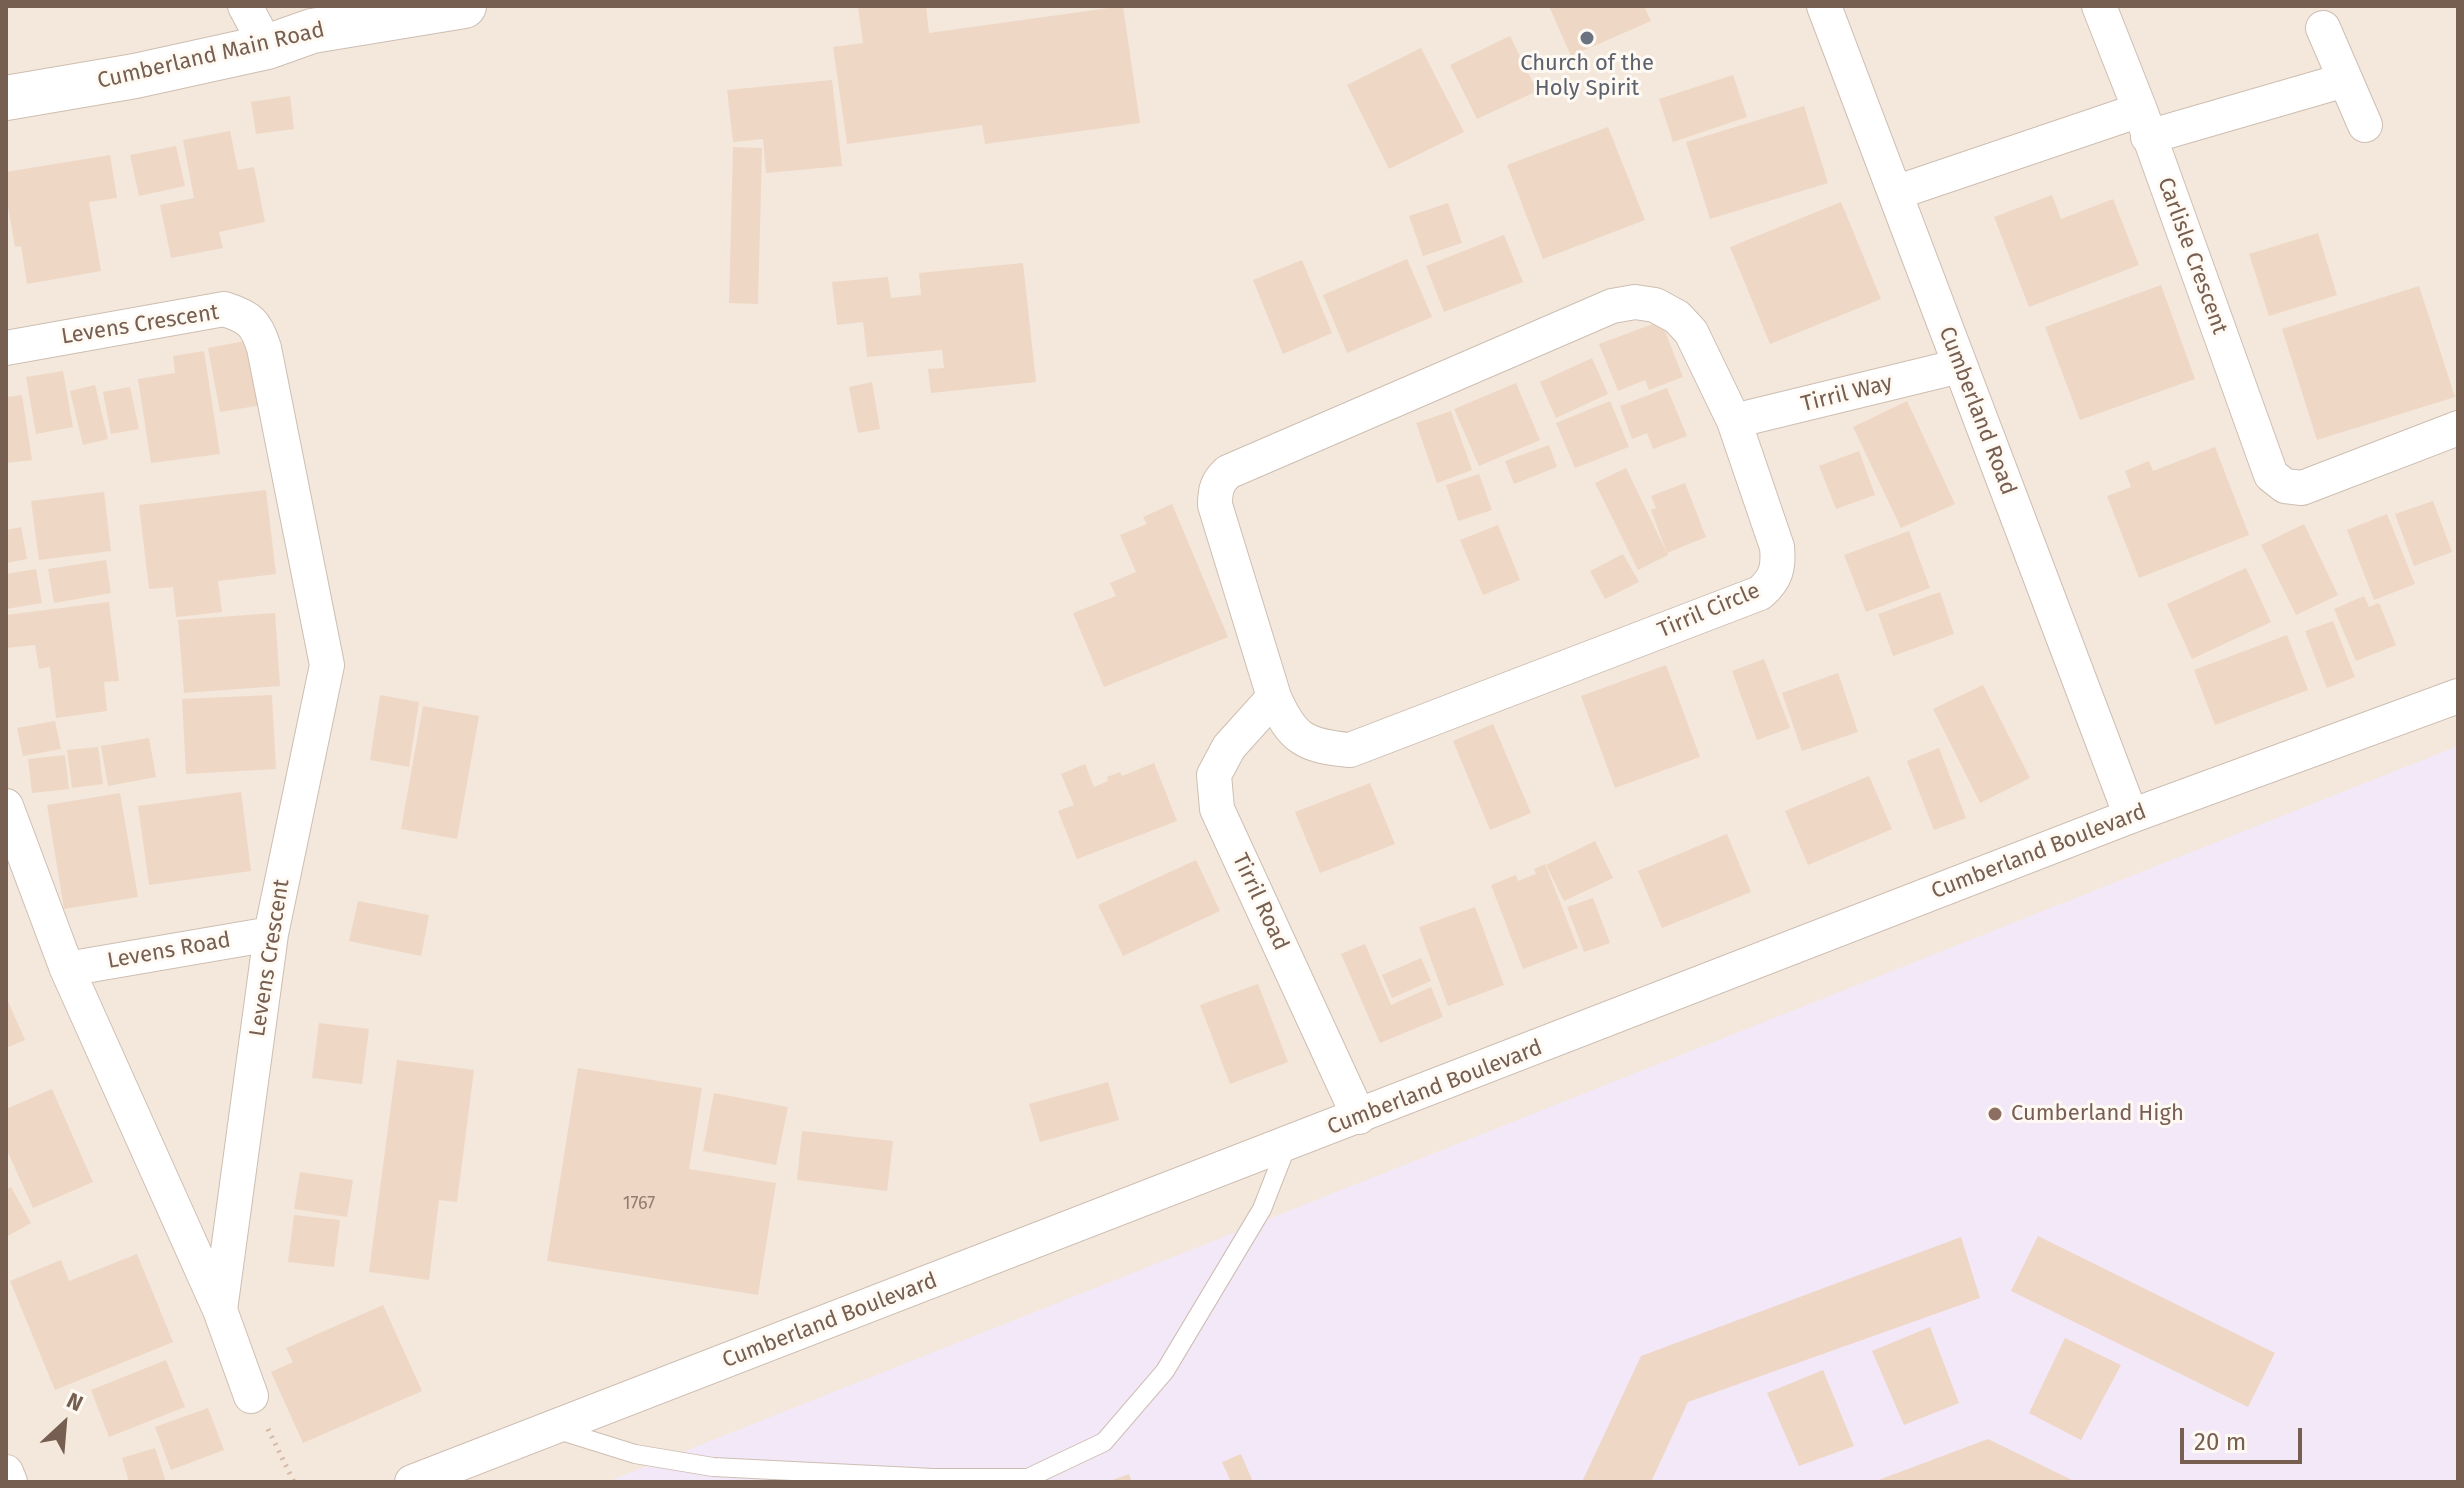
<!DOCTYPE html>
<style>
body{margin:0}
#map{position:relative;width:2464px;height:1488px;overflow:hidden;background:#fcf6ec;font-family:"Fira Sans",sans-serif}
canvas{display:block}
.frame{position:absolute;inset:0;border:8px solid #765e50;pointer-events:none}
.north{position:absolute;left:24px;top:1384px;width:80px;height:80px;-webkit-text-stroke:6px #fefaf3;paint-order:stroke;rotate:26deg;font-size:22px;font-weight:700;line-height:32px;text-align:center;color:#765e50}
.north::after{content:'';display:block;margin:auto;width:28px;height:36px;background:#765e50;clip-path:polygon(50% 0,100% 100%,50% 72%,0 100%)}
.scale{position:absolute;left:2180px;top:1428px;width:122px;height:36px;box-sizing:border-box;border:4px solid #765e50;border-top:0;padding-left:10px;font-size:24px;line-height:28px;white-space:nowrap;color:#765e50;-webkit-text-stroke:6px #fefaf3;paint-order:stroke}
</style>
<div id="map">
<canvas width="2464" height="1488"></canvas>
<div class="frame"></div>
<div class="north">N</div>
<div class="scale">20 m</div>
</div>
<script>
const ctx = document.querySelector('canvas').getContext('2d');
ctx.lineJoin = 'round';
function fill(path, color) { ctx.fillStyle = color; ctx.fill(path, 'evenodd'); }
function stroke(path, color, width, dash) { ctx.strokeStyle = color; ctx.lineWidth = width; ctx.lineCap = dash ? 'butt' : 'round'; ctx.setLineDash(dash || []); ctx.stroke(path); }
function write(font, color, halo, rows, align = 'center') {
  ctx.font = font + ' "Fira Sans",sans-serif'; ctx.lineWidth = 6; ctx.setLineDash([]); ctx.textBaseline = 'middle'; ctx.strokeStyle = halo; ctx.fillStyle = color; for (const [text, x, y, turn = 0] of rows) {
    ctx.save(); ctx.translate(x, y); ctx.rotate((+turn || 0) * Math.PI / 180); ctx.textAlign = isNaN(turn) ? turn : align; if (halo) ctx.strokeText(text, 0, 0); ctx.fillText(text, 0, 0); ctx.restore();
  }
}
const residential = new Path2D(`
 M6,6h2452v1476h-2452z`);
const education = new Path2D(`
 M2458,746v736h-1851z`);
const building = new Path2D(`
 M870,6h56l3,27 194,-27 17,117 -155,21 -3,-19 -135,19 -14,-97 30,-4 -5,-35z
 M1549,6h95l7,15 -80,35z
 M1510,36l27,55 -60,28 -27,-54z
 M1421,48l43,84 -75,37 -42,-84z
 M1733,75l14,42 -74,25 -14,-43z
 M832,80l10,86 -76,7 -3,-34 -30,3 -6,-52z
 M290,96l4,33 -38,5 -5,-32z
 M1804,106l24,77 -118,36 -24,-77z
 M1608,127l37,93 -102,39 -36,-94z
 M230,131l8,39 16,-3 11,55 -46,10 4,16 -52,10 -11,-53 34,-7 -11,-58z
 M176,146l9,40 -46,10 -9,-41z
 M733,147l29,1 -4,156 -29,-1z
 M110,155l7,43 -28,4 12,69 -74,13 -6,-38 -6,1 -9,-52v-23z
 M2052,195l9,24 52,-20 26,66 -110,42 -35,-90z
 M1841,202l40,97 -111,45 -40,-97z
 M1448,203l14,40 -39,13 -14,-40z
 M2318,233l19,62 -68,21 -20,-62z
 M1504,235l19,47 -79,30 -18,-46z
 M1407,259l25,58 -85,36 -24,-58z
 M1302,260l30,73 -49,21 -30,-74z
 M1023,263l13,119 -105,11 -3,-24 16,-1 -2,-18 -75,7 -4,-35 -26,3 -5,-43 56,-5 3,21 30,-3 -2,-22z
 M2161,285l34,94 -115,41 -35,-93z
 M2419,286l36,111 -138,43 -35,-111z
 M1661,321l22,56 -34,13 -4,-10 -27,11 -19,-47z
 M250,340l12,65 -42,7 -12,-64z
 M204,351l16,103 -69,9 -13,-84 37,-6 -2,-17z
 M1592,358l16,36 -52,24 -16,-36z
 M63,371l10,56 -37,7 -10,-57z
 M872,382l8,47 -22,4 -9,-46z
 M1516,383l24,57 -61,26 -25,-57z
 M95,385l13,54 -25,6 -13,-54z
 M130,387l9,42 -28,5 -8,-42z
 M1667,388l20,48 -34,13 -6,-16 -15,6 -12,-33z
 M22,395l10,65 -26,3v-66z
 M1610,401l19,46 -54,21 -19,-45z
 M1907,401l48,103 -54,24 -48,-101z
 M1451,411l21,59 -35,13 -21,-60z
 M1549,445l8,22 -43,17 -9,-23z
 M2215,447l34,88 -110,43 -32,-82 24,-9 -6,-16 24,-10 4,10z
 M1859,451l16,44 -39,14 -17,-43z
 M1626,468l42,87 -30,15 -43,-87z
 M1479,474l13,36 -34,11 -12,-36z
 M1685,483l21,54 -39,16 -16,-43 5,-2 -5,-12z
 M266,490l10,84 -58,7 4,31 -46,5 -3,-30 -24,2 -10,-84z
 M104,492l7,59 -72,9 -8,-59z
 M2433,501l19,51 -38,14 -19,-52z
 M1172,504l56,133 -124,50 -31,-74 43,-17 -6,-13 26,-11 -16,-37 27,-11 -4,-7z
 M2387,514l28,70 -41,16 -27,-70z
 M2304,524l34,71 -42,20 -35,-70z
 M1498,525l22,55 -37,15 -23,-55z
 M21,527l6,32 -21,4v-33z
 M1909,531l21,57 -64,24 -22,-57z
 M1623,554l16,28 -34,17 -15,-28z
 M106,560l5,33 -57,10 -6,-34z
 M2246,568l25,54 -79,37 -25,-55z
 M36,569l6,34 -36,6v-35z
 M1940,592l14,42 -61,22 -15,-42z
 M2364,596l5,11 10,-4 17,42 -40,16 -22,-52z
 M109,602l10,79 -15,1 3,29 -51,7 -6,-51 -11,2 -4,-24 -29,3v-33z
 M275,613l5,73 -96,7 -6,-73z
 M2333,621l22,56 -28,11 -22,-57z
 M2287,635l21,55 -93,35 -21,-55z
 M1764,659l26,69 -33,12 -25,-69z
 M1666,665l34,92 -85,31 -34,-92z
 M1838,673l20,59 -56,19 -20,-58z
 M1983,685l47,93 -50,25 -47,-94z
 M272,695l4,74 -90,5 -4,-75z
 M380,695l39,7 -10,65 -39,-7z
 M423,706l56,10 -22,123 -56,-10z
 M55,721l6,28 -38,7 -6,-28z
 M1493,724l38,89 -41,17 -37,-89z
 M149,738l7,39 -48,9 -7,-40z
 M98,747l5,37 -31,4 -5,-38z
 M1939,748l27,70 -32,12 -27,-69z
 M65,755l4,34 -37,4 -4,-34z
 M1154,763l23,58 -100,38 -19,-48 16,-6 -13,-31 24,-10 9,23 14,-6 -1,-4 13,-5 2,4z
 M1869,776l23,53 -84,36 -23,-54z
 M1370,783l25,61 -75,29 -25,-61z
 M241,792l10,79 -102,14 -11,-79z
 M120,793l18,104 -74,12 -17,-104z
 M1727,834l24,58 -89,36 -24,-57z
 M1595,841l18,37 -49,23 -18,-36z
 M1196,860l24,51 -97,45 -25,-51z
 M1545,864l33,84 -55,21 -32,-84 25,-10 2,6 18,-7 -2,-5z
 M1593,898l17,45 -26,9 -17,-45z
 M358,901l71,14 -8,41 -72,-15z
 M1475,907l29,78 -56,21 -29,-79z
 M1365,944l26,61 40,-18 12,30 -63,26 -39,-89z
 M1421,958l10,23 -39,17 -10,-23z
 M1258,984l30,78 -58,22 -30,-79z
 M6,997l19,43 -19,8z
 M319,1023l50,6 -7,55 -50,-6z
 M397,1060l77,10 -17,132 -18,-2 -10,80 -60,-8z
 M578,1068l124,20 -13,81 87,14 -18,112 -211,-34z
 M1108,1082l11,38 -79,22 -11,-38z
 M52,1089l41,93 -60,26 -27,-60v-39z
 M714,1093l74,14 -12,58 -73,-14z
 M802,1131l91,10 -6,50 -90,-11z
 M300,1172l53,8 -6,37 -53,-8z
 M11,1187l20,36 -25,14v-47z
 M294,1215l46,5 -6,47 -46,-5z
 M2038,1236l237,117 -27,54 -237,-116z
 M1961,1237l19,61 -292,104 -37,80h-69l59,-126z
 M137,1254l36,88 -118,48 -45,-109 51,-21 8,21z
 M383,1305l39,86 -119,52 -32,-71 22,-10 -7,-14z
 M1930,1327l29,76 -55,22 -32,-74z
 M2065,1338l56,27 -40,75 -52,-27z
 M166,1360l19,47 -76,30 -18,-47z
 M1823,1370l31,76 -55,20 -32,-73z
 M208,1408l16,42 -53,20 -16,-43z
 M1988,1439l88,43h-203z
 M155,1448l11,34h-37l-7,-24z
 M1241,1454l12,28h-22l-9,-20z
 M1129,1474l3,8h-25z`);
const path = new Path2D(`
 M268,1429l26,53`);
const service = new Path2D(`
 M555,1429l80,25 78,13 220,11h95l76,-36 61,-71 97,-162 25,-64`);
const minor = new Path2D(`
 M245,6l22,41
 M1824,6l307,810
 M2099,6l41,104 131,365 14,11 17,2 156,-60
 M2323,28l42,97
 M2148,137l197,-57
 M1895,193l245,-83
 M1635,302l20,3 22,12 14,15 43,89 43,126c2,21 -1,32 -17,46l-410,157c-45,-4 -58,-11 -76,-53l-59,-192c0,-15 2,-23 13,-33l384,-166z
 M6,348l218,-39c25,8 32,13 40,39l63,317 -56,269 -51,376
 M1734,421l226,-55
 M1274,697l-45,50 -15,28 3,34 142,308
 M6,806l61,163 153,341 31,86
 M67,969l204,-35
 M6,1472l4,10
 M412,1482l1719,-666 327,-120`);
const tertiary = new Path2D(`
 M6,98l129,-22 132,-29 45,-16 152,-25`);
const markers = [
 [1587,38,8,"#6b7280"],
 [1995,1114,8,"#8d6e63"]
];
const numberNames = [
 ["1767",639,1204]
];
const streetNames = [
 ["Cumberland Main Road",211,56,-13],
 ["Carlisle Crescent",2192,256,70],
 ["Levens Crescent",140,325,-9],
 ["Tirril Way",1847,394,-14],
 ["Cumberland Road",1977,411,69],
 ["Tirril Circle",1709,611,-23],
 ["Cumberland Boulevard",2039,852,-21],
 ["Tirril Road",1260,902,65],
 ["Levens Road",169,951,-10],
 ["Levens Crescent",270,958,-81],
 ["Cumberland Boulevard",1435,1088,-21],
 ["Cumberland Boulevard",830,1321,-21]
];
const worshipNames = [
 ["Church of the",1587,64],
 ["Holy Spirit",1587,89]
];
const educationNames = [
 ["Cumberland High",2011,1114]
];
fill(residential, '#f3e8db');
fill(education, '#f3e8f8');
fill(building, '#efd7c6');
stroke(service, '#cebeb2', 20);
stroke(minor, '#cebeb2', 36);
stroke(tertiary, '#cebeb2', 46);
stroke(path, '#d5baa8', 5, [2, 6]);
stroke(service, '#fff', 18);
stroke(minor, '#fff', 34);
stroke(tertiary, '#fff', 44);
for (const [x, y, r, color] of markers) { const dot = new Path2D(); dot.arc(x, y, r, 0, 2 * Math.PI); ctx.fillStyle = color; ctx.fill(dot); stroke(dot, '#fefaf3', 3); }
write('18px', '#947c6e', null, numberNames);
write('22px', '#765e50', '#fefaf3', streetNames);
write('22px', '#5b616d', '#fefaf3', worshipNames);
write('22px', '#785e54', '#fefaf3', educationNames, 'left');
</script>
